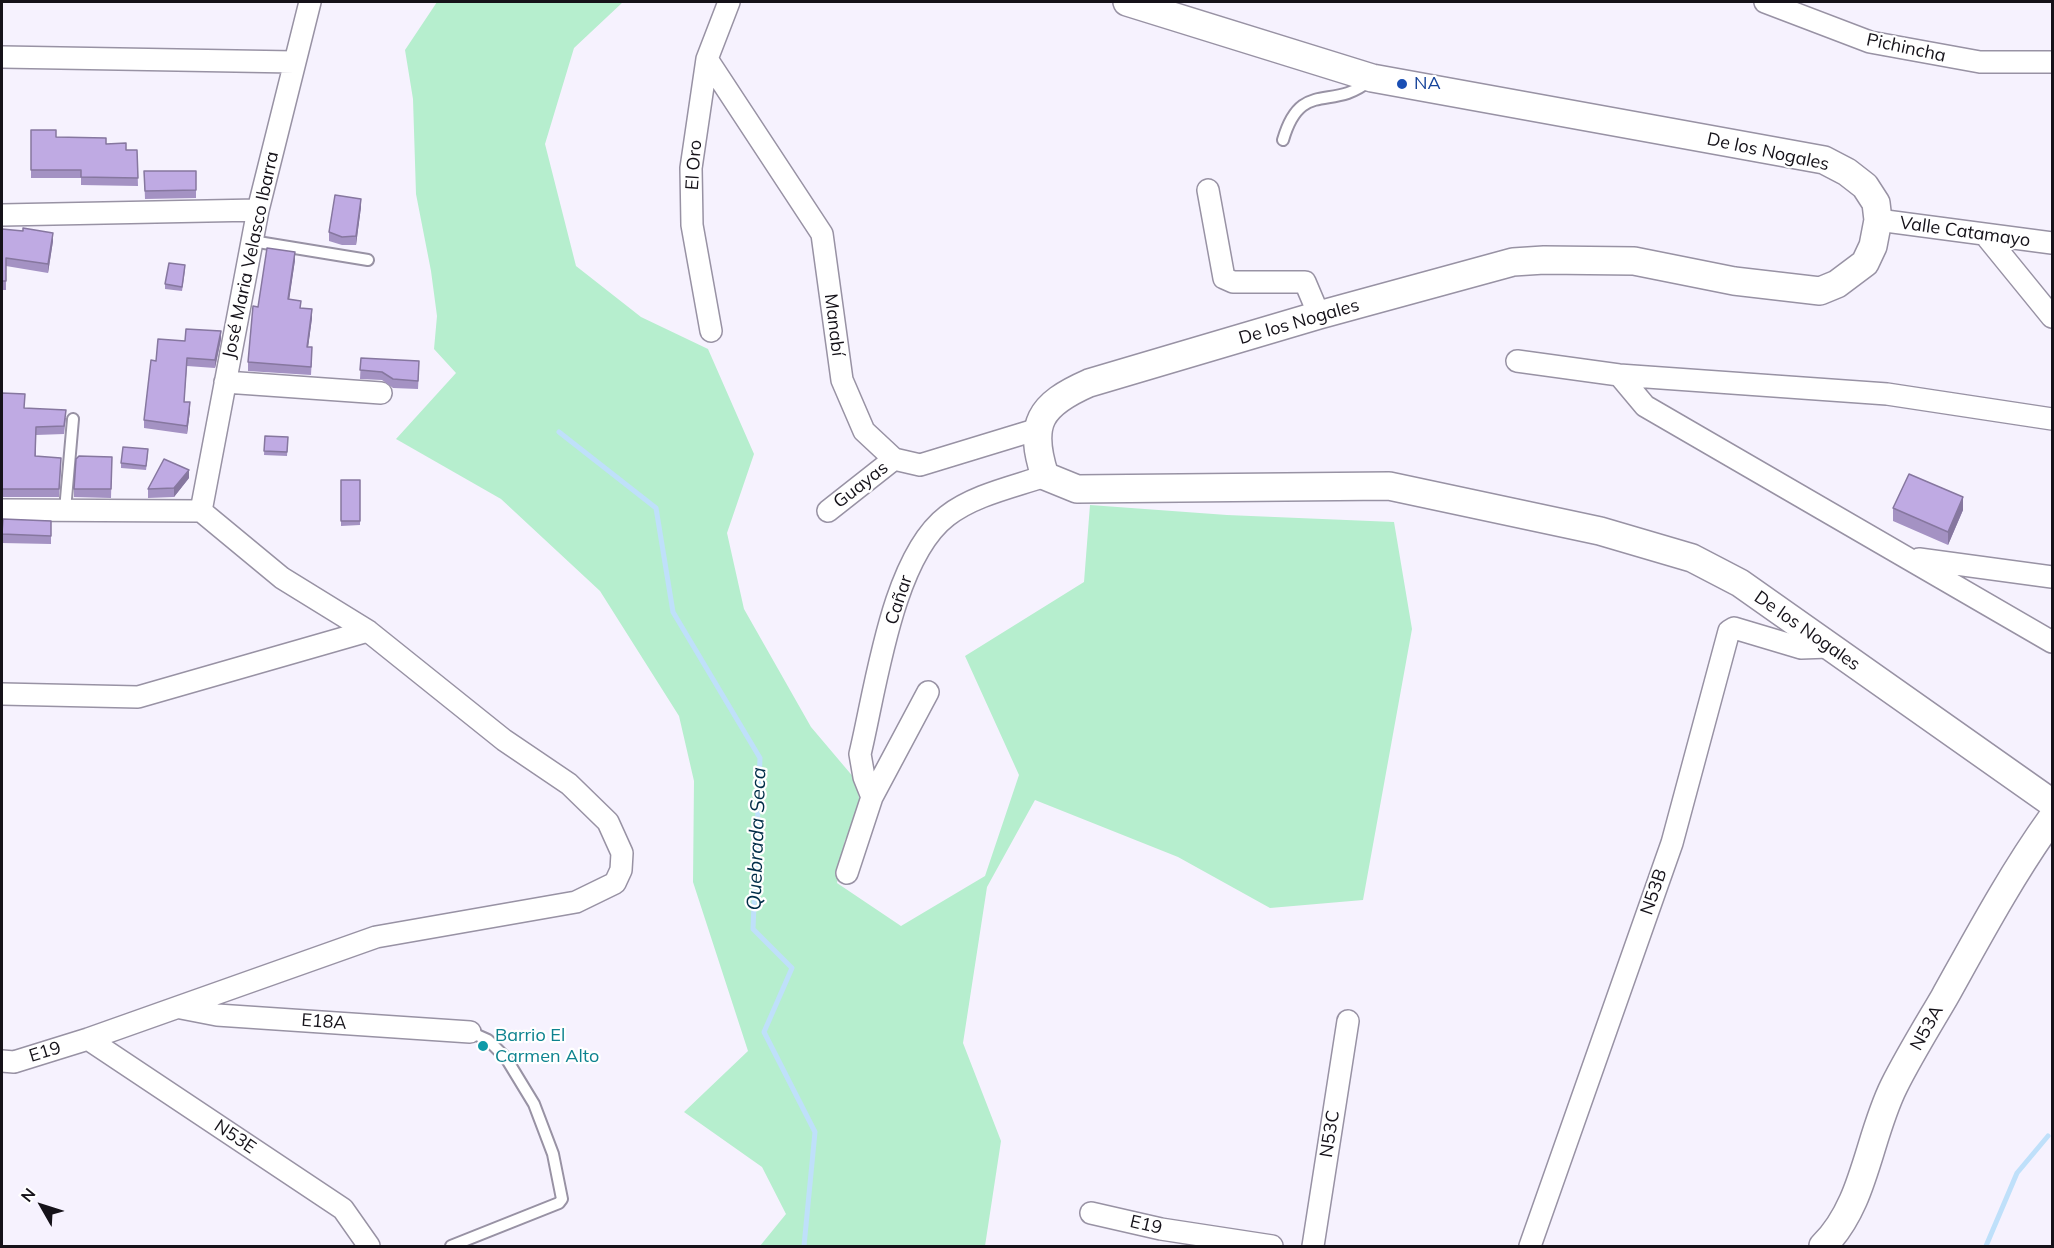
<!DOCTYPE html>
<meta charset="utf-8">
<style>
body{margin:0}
#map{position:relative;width:2054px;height:1248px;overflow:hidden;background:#f6f2fe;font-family:Mulish,sans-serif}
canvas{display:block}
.frame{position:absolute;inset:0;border:3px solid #151219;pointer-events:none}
.north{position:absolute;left:12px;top:1176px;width:60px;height:60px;-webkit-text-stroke:4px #fff;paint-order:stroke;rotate:309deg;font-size:16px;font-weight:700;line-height:24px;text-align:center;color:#151219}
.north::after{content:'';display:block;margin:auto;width:21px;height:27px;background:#151219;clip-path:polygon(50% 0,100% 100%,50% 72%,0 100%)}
</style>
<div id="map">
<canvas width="2054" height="1248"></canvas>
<div class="frame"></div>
<div class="north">N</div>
</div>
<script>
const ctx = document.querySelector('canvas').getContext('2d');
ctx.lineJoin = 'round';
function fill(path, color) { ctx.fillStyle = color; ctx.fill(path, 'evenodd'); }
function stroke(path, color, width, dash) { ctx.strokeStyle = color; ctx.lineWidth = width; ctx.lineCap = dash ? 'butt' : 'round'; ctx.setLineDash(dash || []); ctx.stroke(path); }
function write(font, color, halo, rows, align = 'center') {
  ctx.font = font + ' Mulish,sans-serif'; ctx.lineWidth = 4.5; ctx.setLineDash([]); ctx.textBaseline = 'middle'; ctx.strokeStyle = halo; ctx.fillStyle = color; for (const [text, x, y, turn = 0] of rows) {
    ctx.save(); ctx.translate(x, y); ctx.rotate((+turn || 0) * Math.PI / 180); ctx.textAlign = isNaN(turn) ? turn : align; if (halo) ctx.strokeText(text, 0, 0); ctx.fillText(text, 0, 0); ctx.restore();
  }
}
const green = new Path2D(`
 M437,2h186l-49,46 -29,96 31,122 65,51 67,32 46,105 -27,79 17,76 67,118 44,52 7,32 -17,29 -8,43 64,43 84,-50 34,-101 -54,-119 119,-74 6,-77 137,10 167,7 18,107 -49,271 -93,8 -92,-51 -143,-57 -48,87 -24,156 38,98 -16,105h-225l26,-32 -24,-47 -78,-55 64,-61 -55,-169 1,-101 -15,-65 -79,-125 -99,-92 -105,-60 60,-66 -22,-24 3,-33 -6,-45 -15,-77 -3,-95 -8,-49z`);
const stream = new Path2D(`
 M559,432l97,76 17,104 87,146 -7,171 39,39 -28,64 51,100 -11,114
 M1986,1246l31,-73 31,-37`);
const service = new Path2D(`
 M1283,140c18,-62 49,-28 86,-59
 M252,241l116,19
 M65,510l8,-91
 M451,1246l108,-43 3,-4 -9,-45 -19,-50 -28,-46 -18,-18 -18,-8`);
const minor = new Path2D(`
 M1765,2l105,40 110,20h72
 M2,57l292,5
 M707,59l115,175 20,146 22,51 30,28 26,6 118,-36
 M1208,190l16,88 9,4h72l14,33
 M2,215l256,-5
 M1878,220l174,23
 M1986,236l66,81
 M711,331l-19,-106 -1,-57 16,-109 22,-57
 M1517,361l102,14 268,19 165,25
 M1619,375l26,31 407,236
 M225,382l156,11
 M2,510l199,1 81,67 86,53 136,109 65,44 39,38 14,31 -1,17 -6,13 -39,19 -200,35 -288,102 -74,23 -12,-1
 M201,511l57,-301 52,-208
 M828,511l66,-52
 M1919,559l133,18
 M2,694l136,3 230,-66
 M872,797l-8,-20 -4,-23c16,-66 32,-196 87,-238 27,-21 66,-29 98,-40
 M847,873l25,-76 56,-105
 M181,1008l36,7 253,17
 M88,1039l255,170 26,37
 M1091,1213l70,16 111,17
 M1313,1246l35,-225
 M1530,1246l142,-403 57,-212 5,-3 67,20 28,-1`);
const tertiary = new Path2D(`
 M1127,2l245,76 452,82 23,12 18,14 11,17 2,17 -5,26 -8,17 -28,21 -17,7 -86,-10 -100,-20 -90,-1 -31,2 -194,53 -230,68c-50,22 -61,41 -44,93l32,13 312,-3 211,45 92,27 48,25 312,220
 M1823,1246c42,-41 45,-108 71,-160 15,-30 33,-59 50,-88 34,-61 67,-123 108,-180`);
const wall = new Path2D(`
 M31,130l25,7 50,7 20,6h11l1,36 -57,-1v-7h-50z
 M144,171h52v27l-51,1z
 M361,207l-5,38h-14l-13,-4v-9z
 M2,229l21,2 30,10 -5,32 -42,-7v24h-4z
 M295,260l-6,39 23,19 -4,29 4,9 -1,19 -63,-4v-9l10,-55z
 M185,270l-3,21 -17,-2v-5z
 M221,339l-6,29 -28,-2 -3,36 6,9 -3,23 -43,-6v-8l12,-59z
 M361,358l58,11 -1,20 -25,-1 -11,-8 -22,-1z
 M2,393l22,15 42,10 -2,16 -28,1v21l25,10 -2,31h-57z
 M265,436l23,1 -1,19 -23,-1z
 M148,454l-2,16 -25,-2v-5z
 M112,457l-1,41 -37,-1v-8z
 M189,478l-15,19 -26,1v-9z
 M341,480h19v45l-19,1z
 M1893,508l70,2 -15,35 -55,-24z
 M3,519l48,2v23l-49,-1z`);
const shadedWall = new Path2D(`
 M361,199v8l-5,38v-9z
 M53,233v8l-5,32v-9z
 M295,252v8l-7,48v-9z
 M312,309v9l-5,37v-8z
 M221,331v8l-6,29v-8z
 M190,402v9l-3,23v-8z
 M189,470v8l-15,19v-9z
 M1963,497v13l-15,35v-13z`);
const building = new Path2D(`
 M31,130h25v7l50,1v6l20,-1v7h11l1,28 -57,-1v-7h-50z
 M144,171h52v19l-51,1z
 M335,195l26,4 -5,37 -14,1 -13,-5z
 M23,228l30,5 -5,31 -42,-6v23h-4v-52l21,2z
 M267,248l28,4 -7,47 13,2 -1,7 12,1 -5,38h5l-1,20 -63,-5 5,-56 5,1z
 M169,263l16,2 -3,22 -17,-3z
 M186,329l35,2 -6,29 -28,-2 -3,44h6l-3,24 -43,-6 7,-60 5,1 2,-22 27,2z
 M361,358l58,3 -1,20 -25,-2 -11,-7 -22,-2z
 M2,393l23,1 -1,14 42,2 -2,16 -28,1 -1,29 26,2 -2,31h-57z
 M265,436l23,1 -1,15 -23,-1z
 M123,447l25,2 -2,17 -25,-3z
 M79,456l33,1 -1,32h-37l2,-30z
 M164,459l25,11 -15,18 -26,1z
 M1909,474l54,23 -15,35 -55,-24z
 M341,480h19v41h-19z
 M3,519l48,2v15l-49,-2z`);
const markers = [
 [1402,84,6,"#1a4fb4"],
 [483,1046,6,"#0f9aa8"]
];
const streetNames = [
 ["Pichincha",1906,48,12],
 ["De los Nogales",1768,152,12],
 ["El Oro",694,165,-86],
 ["Valle Catamayo",1965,232,8],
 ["José Maria Velasco Ibarra",251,255,-78],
 ["De los Nogales",1299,322,-16],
 ["Manabí",834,325,83],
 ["Guayas",861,485,-38],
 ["Cañar",899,600,-72],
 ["De los Nogales",1807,631,35],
 ["N53B",1654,892,-71],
 ["E18A",324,1022,4],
 ["N53A",1927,1028,-61],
 ["E19",45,1052,-17],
 ["N53C",1330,1134,-81],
 ["N53E",235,1137,34],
 ["E19",1146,1225,13]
];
const transitNames = [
 ["NA",1414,84]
];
const cultureNames = [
 ["Barrio El",495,1036],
 ["Carmen Alto",495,1057]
];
const waterNames = [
 ["Quebrada Seca",757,839,-88]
];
fill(green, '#b6eece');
stroke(stream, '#bfe0fa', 5);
stroke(service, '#9892a4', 14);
stroke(minor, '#9892a4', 24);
stroke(tertiary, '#9892a4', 30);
stroke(service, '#fff', 10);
stroke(minor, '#fff', 21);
stroke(tertiary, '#fff', 27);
fill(wall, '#a492c3');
fill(shadedWall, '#86779f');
fill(building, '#bfaae3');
stroke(building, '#86779f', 1.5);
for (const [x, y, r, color] of markers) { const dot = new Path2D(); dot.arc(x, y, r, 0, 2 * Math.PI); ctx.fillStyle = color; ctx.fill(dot); stroke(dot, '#fff', 2); }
write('18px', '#151219', '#fff', streetNames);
write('18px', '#164399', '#fff', transitNames, 'left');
write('18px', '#0d838f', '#fff', cultureNames, 'left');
write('italic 20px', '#002d48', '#fff', waterNames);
</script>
